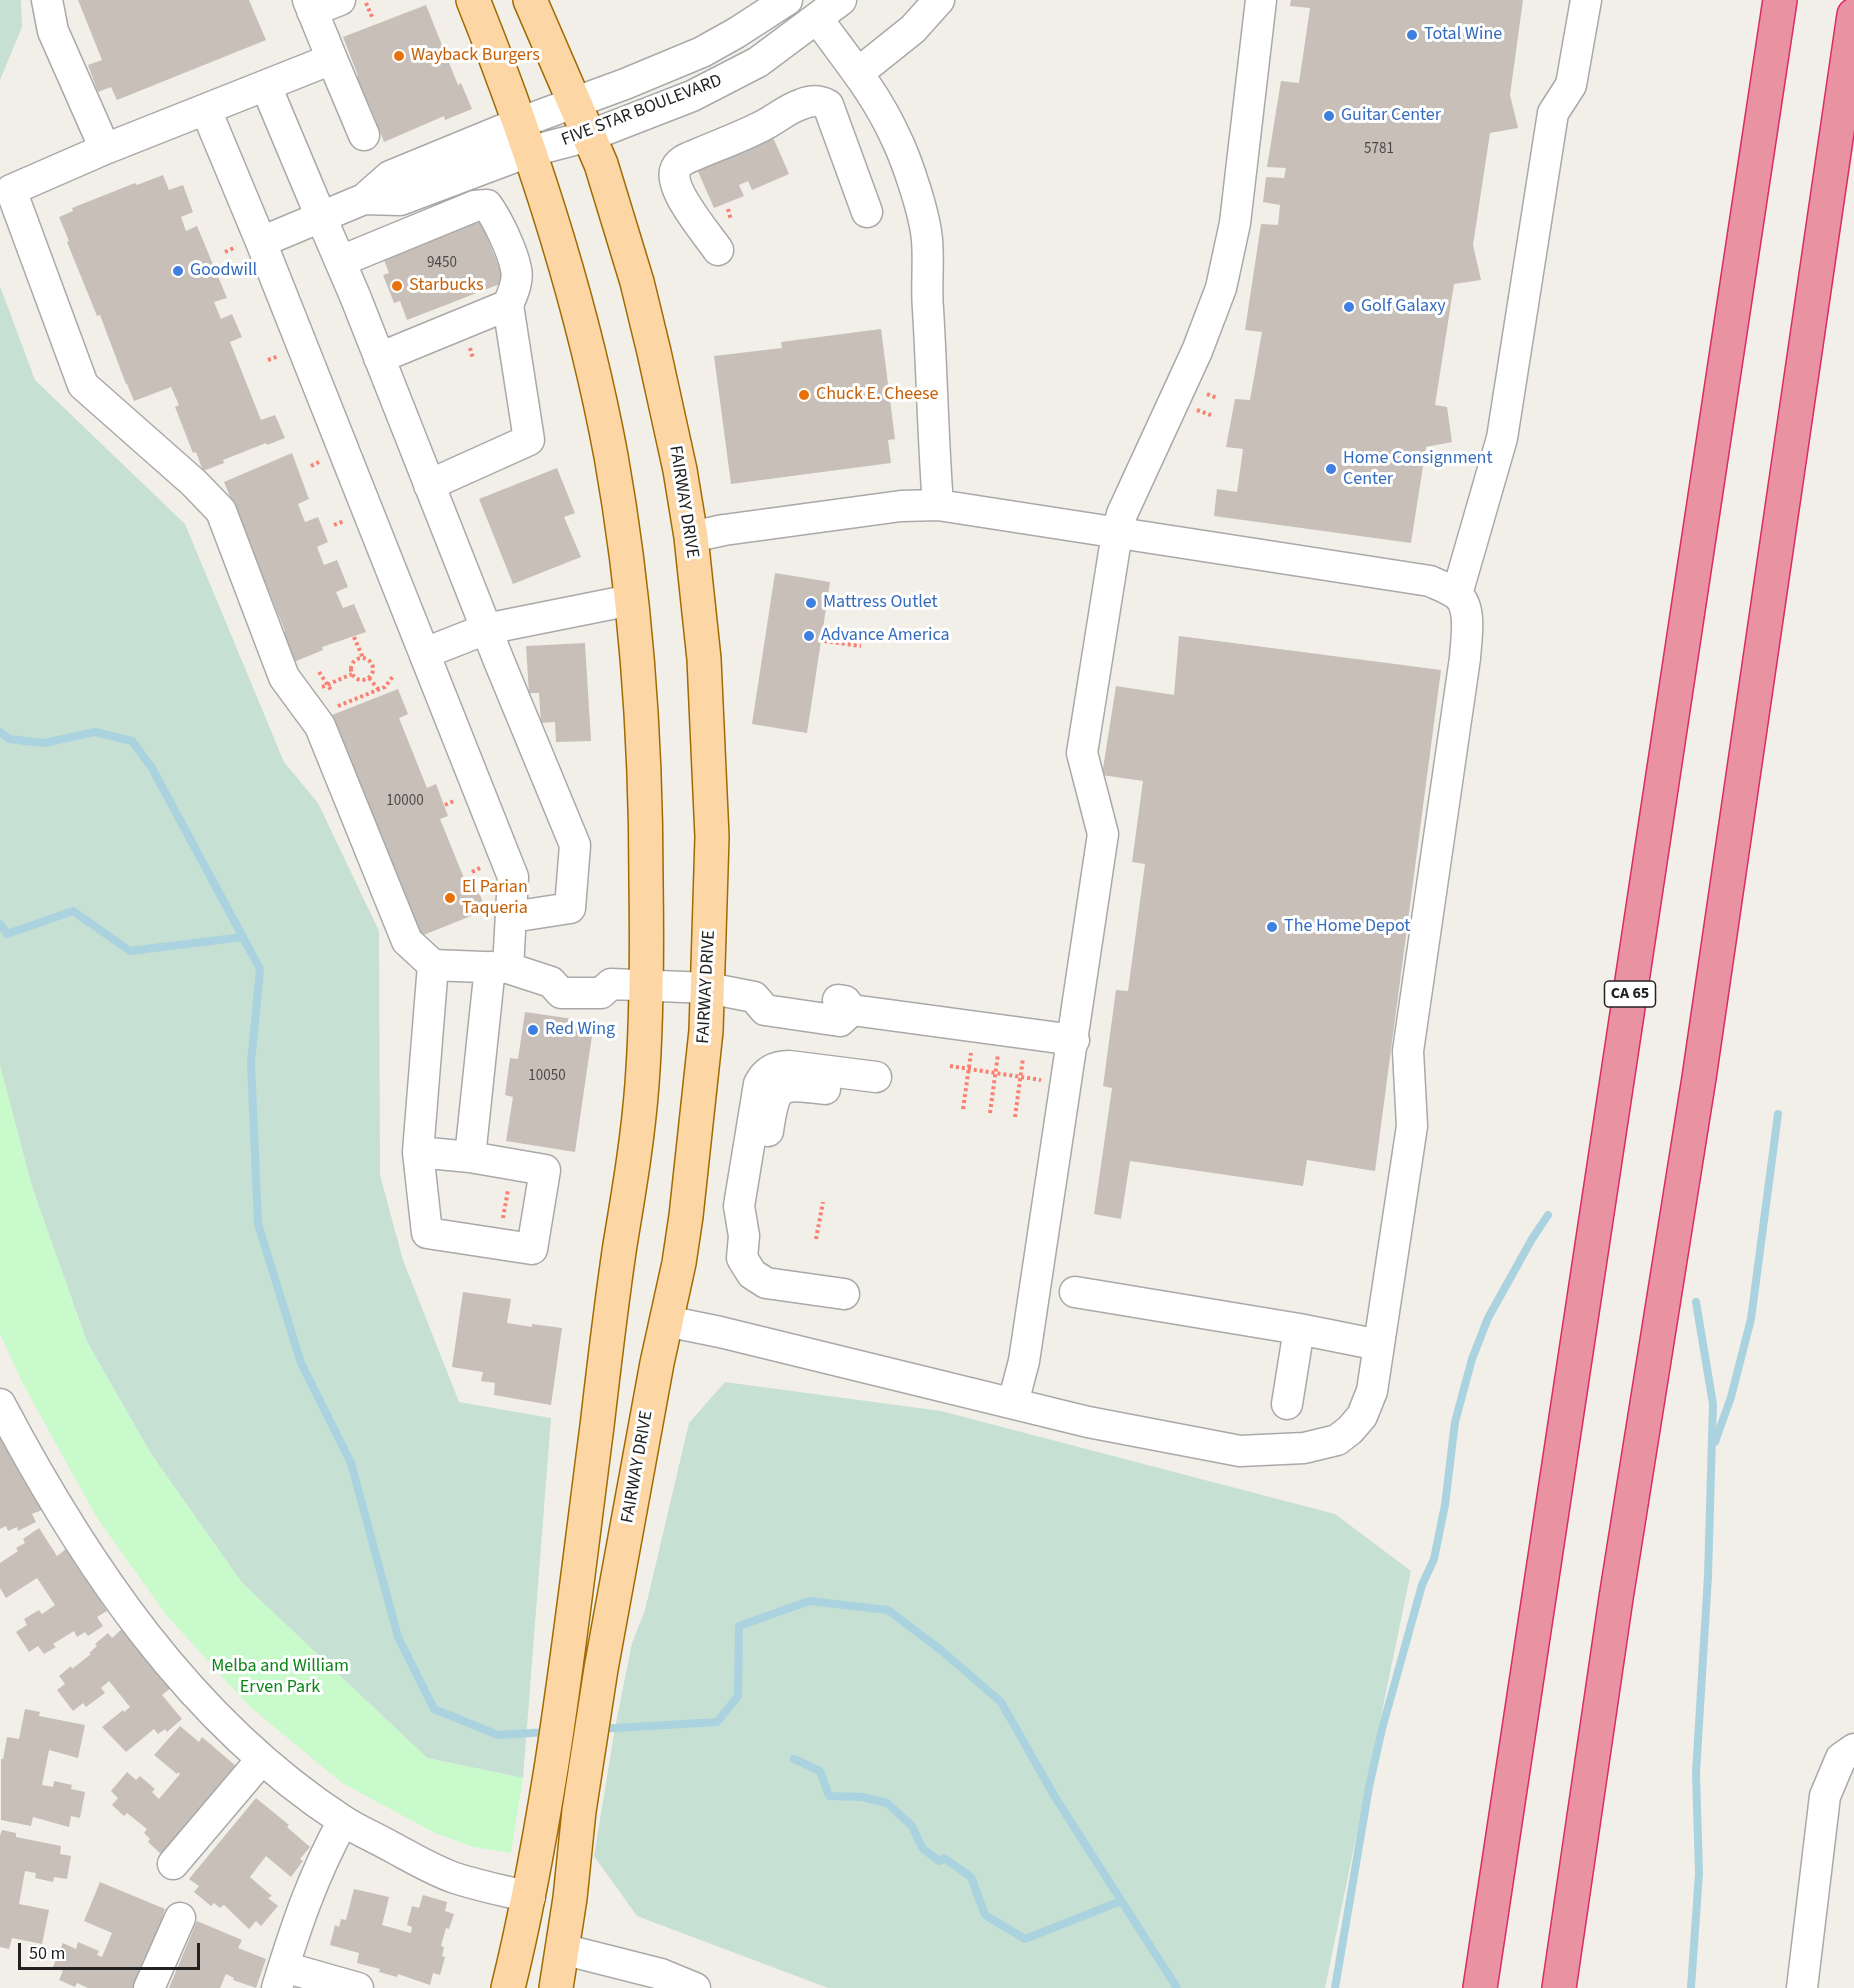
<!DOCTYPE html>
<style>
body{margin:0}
#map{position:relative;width:1854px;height:1988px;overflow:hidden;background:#f2efe9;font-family:"Source Sans 3",sans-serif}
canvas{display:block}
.scale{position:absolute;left:18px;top:1943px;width:182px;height:27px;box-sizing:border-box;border:3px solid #222;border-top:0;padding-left:8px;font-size:18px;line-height:21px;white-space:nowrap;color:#222;-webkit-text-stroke:4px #fff;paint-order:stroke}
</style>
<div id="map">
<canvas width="1854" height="1988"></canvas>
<div class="scale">50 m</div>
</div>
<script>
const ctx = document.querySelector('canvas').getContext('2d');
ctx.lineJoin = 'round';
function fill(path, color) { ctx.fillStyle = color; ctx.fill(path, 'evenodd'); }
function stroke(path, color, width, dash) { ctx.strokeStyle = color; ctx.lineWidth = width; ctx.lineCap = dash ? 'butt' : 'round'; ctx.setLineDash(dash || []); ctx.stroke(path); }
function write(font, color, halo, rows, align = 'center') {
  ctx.font = font + ' "Source Sans 3",sans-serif'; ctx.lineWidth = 6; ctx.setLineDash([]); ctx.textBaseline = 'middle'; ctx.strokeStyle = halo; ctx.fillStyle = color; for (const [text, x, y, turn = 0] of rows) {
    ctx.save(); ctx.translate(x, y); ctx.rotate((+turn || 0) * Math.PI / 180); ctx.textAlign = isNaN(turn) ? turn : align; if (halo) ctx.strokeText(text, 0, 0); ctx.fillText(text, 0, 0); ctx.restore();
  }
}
const wetland = new Path2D(`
 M0,0h21l1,27 -22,53z
 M0,286l35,94 150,144 99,238 34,41 61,128 1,244 23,85 56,142 92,16 -28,360 -96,-20 -185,-175 -91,-129 -64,-112 -55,-155 -32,-121z
 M725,1382l216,29 394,103 76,57 -86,417h-497l-191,-72 -43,-60 21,-128 17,-85 13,-33 44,-187z`);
const park = new Path2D(`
 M0,1066l32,121 55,155 64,112 91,129 185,175 96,20 -12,75 -38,-6 -38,-14 -93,-50 -93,-77 -82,-90 -70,-98 -74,-134 -23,-50z`);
const stream = new Path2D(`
 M0,732l9,7 35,4 51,-11 37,9 20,27 108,201 -9,94 7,161 43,139 50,100 47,174 36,72 64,26 50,-3
 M0,924l7,10 66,-23 57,40 113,-14
 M1715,1442l16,-45 20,-78 27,-205
 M599,1729l118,-7 21,-26 1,-70 70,-25 79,9 54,41 59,51 54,95 122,191
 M794,1759l26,12 9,25 33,1 25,6 25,23 10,22 17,13 5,-3 27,19 14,38 40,24 96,-38
 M1335,1988l34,-201 13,-58 40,-144 12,-26 11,-54 10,-83 17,-63 16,-41 44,-79 16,-24
 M1691,1988l8,-115 -3,-100 12,-197 5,-172 -17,-102`);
const building = new Path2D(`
 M78,0h171l17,40 -149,60 -6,-13 -13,5 -10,-27 14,-5z
 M1291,0h232l-13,95 8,33 -28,5 -17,112 8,35 -27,4 -19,121 12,2 5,35 -26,5 -15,96 -197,-27 3,-27 20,3 6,-43 -17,-2 9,-48 15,1 12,-68 -17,-2 16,-106 17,1 2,-20 -17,-3 3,-25 18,1 2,-10 -19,-1 14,-86 18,2 11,-75 -20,-2z
 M426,5l32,80 3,-2 11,26 -27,11 -1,-4 -60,26 -14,-36 -3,1 -12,-30 3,-1 -15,-39z
 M769,128l20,46 -37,16 -4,-9 -9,4 5,11 -30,12 -18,-41z
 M163,175l6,15 14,-5 10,27 -12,5 5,14 11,-5 30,72 -13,4 7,17 11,-5 10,23 -12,5 31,78 14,-5 10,23 -18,7 -1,-2 -43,17 1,3 -21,8 -7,-19 -3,1 -18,-46 4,-2 -8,-18 -37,14 -7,-17h-1l-26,-69 -3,1 -30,-74 2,-1 -10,-24 14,-6 -1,-3 63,-25 2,2z
 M479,217l26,65 -98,38 -7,-19 -6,2 -11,-28 6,-2 -7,-18z
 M881,329l14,110 -7,1 3,23 -160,21 -17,-128 68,-8 -1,-6z
 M292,453l17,46 -11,5 7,18 13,-5 10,25 -11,5 7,18 13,-5 11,27 -12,5 7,16 11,-4 12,28 -44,15 1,3 -29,12 -12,-30 3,-1 -61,-149z
 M557,468l18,45 -11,4 17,40 -68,27 -34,-85z
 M775,573l55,9 -23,151 -55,-9z
 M1179,636l262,34 -66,501 -68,-11 -4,26 -173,-25 -9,58 -27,-5 18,-126 -9,-2 13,-96 12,1 17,-127 -13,-2 11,-81 -41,-6 14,-89 58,9z
 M585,643l6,98 -35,1 -1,-20 -14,1 -2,-30h-10l-3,-47z
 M398,689l10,25 -9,4 28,70 9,-4 12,32 -8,3 28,69 8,-3 10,25 -65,26 -89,-221z
 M525,1012l69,10 -19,130 -69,-11 7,-44 -8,-2 5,-37 8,1z
 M463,1292l48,7 -4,24 25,4v-3l30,4 -11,77 -57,-10 1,-12 -14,-2 2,-9 -31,-5z
 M0,1430l42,80 -10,4 4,8 -18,9 -1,-4 -9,4 -2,-5 -6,3z
 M39,1528l18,28 9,-7 11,18 4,-2 12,18 -3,2 17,26 -10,6 6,9 -15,10 -3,-4 -8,5 -3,-6 -21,13 3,3 -12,7 -6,-8 -9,6 -13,-20 11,-7 -3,-6 15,-9 3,4 13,-9 -18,-27 -31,20 -6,-10v-25l18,-12 -2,-3 9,-5 -2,-4z
 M122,1629l21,27 1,-1 27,33 -9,7 20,24 -15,13 -2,-3 -7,5 -4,-5 -28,23 -24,-25 21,-17 1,2 6,-5 -21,-26 -8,7 4,5 -19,14 -3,-4 -10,8 -16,-21 8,-6 -6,-8 12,-10 1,3 19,-15 -2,-1 8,-7 -2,-2 13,-11 4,5z
 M25,1709l15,3 -1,4 46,9 -7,33 -29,-8 -7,35 11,2 1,-6 18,4 -1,4 14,3 -5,26 -9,-2 -2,11 -36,-10 -2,9 -30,-6v-61h2l4,-22 12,2z
 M180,1726l19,16 3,-5 34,29 -21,24 8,7 -47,58 -9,-7 -6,6 -13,-12 2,-3 -6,-6 3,-4 -20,-16 -3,3 -12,-11 6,-7 -7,-7 16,-19 9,8 4,-4 15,13 -3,3 7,7 21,-25 -2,-2 -1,2 -23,-19z
 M256,1798l33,27 -2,2 23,20 -10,12 3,2 -12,16 -25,-21 -16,21 22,19 -4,2 10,8 -17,20 -5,-5 -7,8 -25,-24 -4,3 -6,-5 -3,3 -17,-14 5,-6 -10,-7z
 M2,1830l14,3v4l45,9 -1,8 11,2 -4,23 -13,-2 -1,5 -18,-4 1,-5 -11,-2 -6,33 30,6 -7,34 -30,-6 -3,11 -9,-2v-111z
 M100,1882l65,27 -2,6 8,4 -29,69h-54l-11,-5 -2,4 -16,-7 4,-9 -10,-4 10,-24 13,6 2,-7 21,9 -2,4 5,2 10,-24 -28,-12z
 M354,1889l35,8 -7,28 29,8 1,-6 -5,-2 5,-19 7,2 4,-13 24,7 -2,9 9,3 -5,15 -3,-1 -5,18 3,1 -2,9 3,1 -5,18 -7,-2 -3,12 -32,-11 -1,3 -18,-5 1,-3 -23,-6 2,-10 -29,-8 5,-20 4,2 2,-8 5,1z
 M197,1921l45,19 -4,8 28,11 -10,29 -23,-8 1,-2 -8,-4 -6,14h-51z`);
const path = new Path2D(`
 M366,3l7,16
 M728,209l3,11
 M225,252l11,-5
 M470,348l3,10
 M268,360l11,-4
 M1207,394l10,4
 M1197,410l14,5
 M311,466l10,-5
 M334,525l10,-4
 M354,637l9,21
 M824,641l37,5
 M351 669a11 11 0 1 1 22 0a11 11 0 1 1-22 0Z
 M319,672l12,18
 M369,678l10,12
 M322,687l30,-13
 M338,706l47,-19 9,-12
 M445,805l11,-5
 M472,872l10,-5
 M950,1066l91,14
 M963,1109l8,-56
 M990,1113l8,-59
 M1015,1117l8,-59
 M503,1218l5,-28
 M816,1239l7,-37`);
const minor = new Path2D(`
 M47,0l6,31 52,118
 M308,0l24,59
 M312,11l28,-11
 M817,18c28,39 58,74 78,118 12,24 30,78 32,104 2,23 -1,46 1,69 4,65 5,131 10,196
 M858,73l55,-44 26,-29
 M266,86l55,131 43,-18 26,-23 129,-53 106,-39 77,-32 34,-19 51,-33
 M206,110l55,132 60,-25 34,79 144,365 76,184 -5,63 -58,9
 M364,135l-32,-76 -227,90 -94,41 72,195 111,98 27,28 63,166 36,49 87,215 26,24 75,3 43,14 10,11h40l10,-9 97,4 46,9 11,13 75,11 12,-11
 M364,199l36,1 128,-48 61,-16 103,-40 66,-34 83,-62
 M261,242l252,635 -5,91
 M718,250c-11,-16 -48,-59 -43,-79 2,-9 12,-13 20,-16 21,-9 43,-17 63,-27 16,-7 28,-19 44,-24 10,-4 17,-4 26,1l39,107
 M341,261l134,-55 12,-1c11,15 26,47 29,64 3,12 -4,26 -8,36l21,135 -100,45
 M379,358l129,-53
 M1457,594l45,-156 51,-325 18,-28 15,-85
 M425,653l61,-24 145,-29
 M838,1000l7,1 7,9 222,30
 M768,1131c7,-48 11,-48 57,-42
 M418,1152l15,-187
 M470,1157l-52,-5 9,81 105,16 13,-79 -75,-13 20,-190
 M1075,1292l224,37 -12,75
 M844,1294l-78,-11 -14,-9 -10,-16 2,-22 -5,-30 20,-122c6,-12 16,-18 30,-18l87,11
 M666,1321l54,11 368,90 152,29 64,-3 33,-8 13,-10 12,-14 10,-25 40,-265 -4,-75 57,-393c1,-19 8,-52 -9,-64 -8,-6 -18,-9 -26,-13l-492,-76 -37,1 -177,24 -33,7
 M1299,1329l80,16
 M1013,1403l11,-42 79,-527 -21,-81 35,-220 5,-19 75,-163 24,-63 14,-65 26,-223
 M0,1404c84,159 189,316 342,416 15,10 32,17 48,26 21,11 42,24 65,32 24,8 50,13 75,19
 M173,1864l89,-105
 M562,1949l99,25 34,14
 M284,1967l74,21
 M149,1988l31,-70
 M277,1988c18,-59 36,-113 66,-167
 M1802,1988l23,-192 16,-38 13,-9`);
const major = new Path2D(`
 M473,0c59,147 109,300 138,456 25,140 35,283 35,425 1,68 1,136 -4,203 -4,54 -13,107 -22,161 -9,60 -16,121 -23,181 -15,115 -28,229 -46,343 -12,74 -25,147 -43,219
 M530,0l71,164 36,118 17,70 26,118 11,67 13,122 8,178 -6,194 -20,185 -7,47 -22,100 -56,306 -22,142 -9,87 -14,90`);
const highway = new Path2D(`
 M1480,1988l300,-1988
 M1559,1988l57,-390 83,-520 155,-1063`);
const markers = [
 [1412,35,6,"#3f7fe0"],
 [399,56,6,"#e8710a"],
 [1329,116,6,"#3f7fe0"],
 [178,271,6,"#3f7fe0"],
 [397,286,6,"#e8710a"],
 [1349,307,6,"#3f7fe0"],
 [804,395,6,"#e8710a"],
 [1331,469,6,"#3f7fe0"],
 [811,603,6,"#3f7fe0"],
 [809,636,6,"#3f7fe0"],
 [450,898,6,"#e8710a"],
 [1272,927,6,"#3f7fe0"],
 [533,1030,6,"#3f7fe0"]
];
const numberNames = [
 ["5781",1379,150],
 ["9450",442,264],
 ["10000",405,802],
 ["10050",547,1077]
];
const shields = [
 [1630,994,51]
];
const shieldNames = [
 ["CA 65",1630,994]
];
const shopNames = [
 ["Total Wine",1424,35],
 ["Guitar Center",1341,116],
 ["Goodwill",190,271],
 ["Golf Galaxy",1361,307],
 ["Home Consignment",1343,459],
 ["Center",1343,480],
 ["Mattress Outlet",823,603],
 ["Advance America",821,636],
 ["The Home Depot",1284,927],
 ["Red Wing",545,1030]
];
const foodNames = [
 ["Wayback Burgers",411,56],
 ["Starbucks",409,286],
 ["Chuck E. Cheese",816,395],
 ["El Parian",462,888],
 ["Taqueria",462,909]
];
const streetNames = [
 ["FIVE STAR BOULEVARD",642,111,-21],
 ["FAIRWAY DRIVE",683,502,81],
 ["FAIRWAY DRIVE",707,987,-87],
 ["FAIRWAY DRIVE",638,1467,-80]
];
const parkNames = [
 ["Melba and William",280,1667],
 ["Erven Park",280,1688]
];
fill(wetland, '#c6e0d4');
fill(park, '#c8facc');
stroke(stream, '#aad3df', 8);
fill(building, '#c7bfb8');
stroke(minor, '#a9a9a9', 33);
stroke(major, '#a06b00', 36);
stroke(highway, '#dc2a67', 36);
stroke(path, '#fa8072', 4, [3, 3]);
stroke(minor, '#fff', 30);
stroke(major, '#fcd6a4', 33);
stroke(highway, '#e892a2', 33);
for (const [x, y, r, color] of markers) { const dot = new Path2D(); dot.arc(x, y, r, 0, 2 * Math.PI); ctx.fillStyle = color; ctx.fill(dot); stroke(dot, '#fff', 2); }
write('15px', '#4b4948', null, numberNames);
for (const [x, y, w] of shields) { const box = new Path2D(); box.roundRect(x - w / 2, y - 13, w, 26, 4.5); ctx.fillStyle = '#fff'; ctx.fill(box); stroke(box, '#222', 1.5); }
write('bold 16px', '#222', null, shieldNames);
write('18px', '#366cbe', '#fff', shopNames, 'left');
write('18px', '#c56008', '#fff', foodNames, 'left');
write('18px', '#222', '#fff', streetNames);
write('18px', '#0c8416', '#fff', parkNames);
</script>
